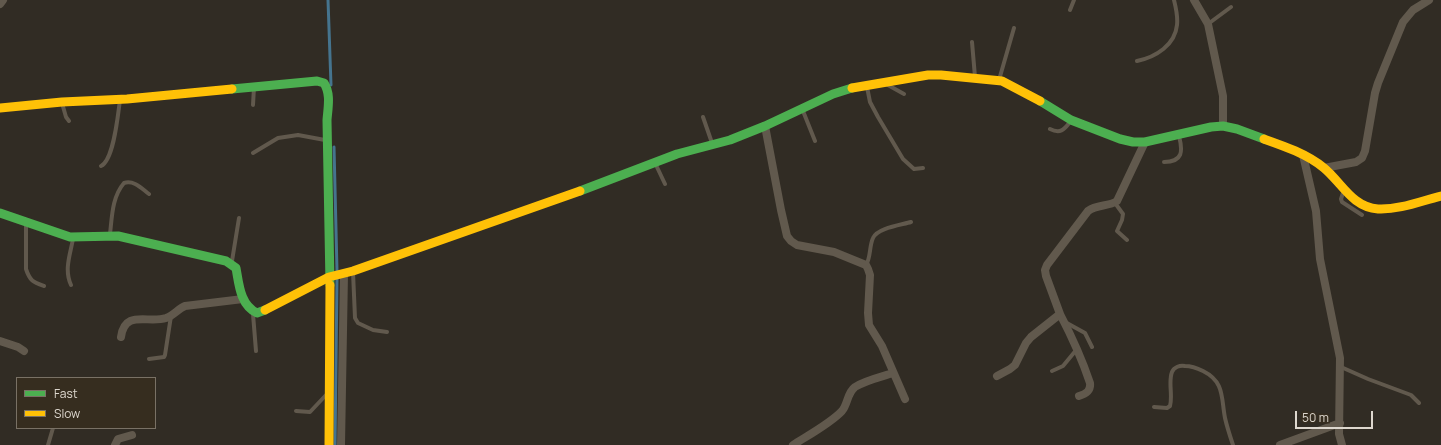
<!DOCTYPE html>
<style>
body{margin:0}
#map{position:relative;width:1441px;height:445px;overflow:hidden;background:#312c24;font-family:Manrope,sans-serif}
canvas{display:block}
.legend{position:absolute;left:16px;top:377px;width:140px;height:52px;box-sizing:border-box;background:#362d1f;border:1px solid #797165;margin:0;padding:5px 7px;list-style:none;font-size:12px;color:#ddd7ce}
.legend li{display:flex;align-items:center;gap:8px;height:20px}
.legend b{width:20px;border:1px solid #797165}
.scale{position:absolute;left:1295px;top:411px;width:78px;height:18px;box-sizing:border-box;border:2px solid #ddd7ce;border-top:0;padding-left:5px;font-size:12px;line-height:14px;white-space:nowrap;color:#ddd7ce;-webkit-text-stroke:3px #362d1f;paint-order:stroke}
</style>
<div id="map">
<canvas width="1441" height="445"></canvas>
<ul class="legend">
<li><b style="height:5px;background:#4caf50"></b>Fast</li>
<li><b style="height:5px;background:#ffc107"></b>Slow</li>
</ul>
<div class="scale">50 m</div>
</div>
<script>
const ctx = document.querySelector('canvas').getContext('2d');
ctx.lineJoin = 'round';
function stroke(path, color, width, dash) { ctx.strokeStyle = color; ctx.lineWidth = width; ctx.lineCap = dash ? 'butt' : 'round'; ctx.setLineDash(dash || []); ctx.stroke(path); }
const stream = new Path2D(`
 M328,0l3,85
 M334,147l3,124
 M335,445l2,-166`);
const lane = new Path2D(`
 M1070,10l4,-10
 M1208,24l23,-17
 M972,42l3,35
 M1137,61c19,-4 38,-16 40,-36 1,-8 -1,-17 -3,-25
 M999,80l15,-52
 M886,84l18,10
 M867,87l3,15 8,15 25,42 11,10 9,-1
 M62,103l4,14 3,4
 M253,105l1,-18
 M803,111l12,30
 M703,117l9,26
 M1050,129c10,5 14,1 20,-7
 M253,153l25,-15 20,-3 27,5
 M1164,162c19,0 19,-11 15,-26
 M656,165l9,19
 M101,166c13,-6 17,-52 19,-66
 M1343,193l-2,6 1,3 20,13
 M1115,203l8,11 -1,6 -5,11 10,9
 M26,224v45c4,12 7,13 18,17
 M110,234c2,-17 2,-37 14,-51 10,-3 17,5 25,11
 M232,261l7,-43
 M866,265c5,-8 3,-18 7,-27 4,-10 28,-13 38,-16
 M353,272l2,46 3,5 15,7 14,2
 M71,285c-7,-15 -1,-30 2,-46
 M253,314l3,37
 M1065,322l20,11 7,14
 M149,359l15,-2 1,-2 6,-39
 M1341,367l27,12 43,16 8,8
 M1052,371l11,-5 14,-17
 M1154,407l13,1 3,-2c3,-11 -2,-24 2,-34 2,-5 8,-7 13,-6 6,0 12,2 18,5 22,11 18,27 22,47 2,9 5,18 8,27
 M296,411l14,1 16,-17
 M48,445l5,-17`);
const street = new Path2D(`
 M1194,0l14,24 15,72v30
 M0,4l3,-4
 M765,126l16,84 6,26 4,5 6,4 37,7 27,11 5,2 2,4 2,6 -2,38 1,12 13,21 23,53
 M1303,155l13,56 4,48 20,99 -1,76 3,11
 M1324,168l32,-6 6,-4 3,-7 10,-58 3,-10 25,-61 10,-12 16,-10
 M1060,314c12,23 22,45 30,69 1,8 -4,11 -11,13
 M121,337c4,-28 27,-13 45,-19 8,-3 12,-9 19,-12l58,-7
 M0,341l18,6 6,4
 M997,376l13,-7 5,-4 11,-22 5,-6 29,-23 -14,-38 -1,-6 2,-5 41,-54c9,-7 20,-4 29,-10l28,-59
 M115,445l3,-6 14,-4
 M341,445l3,-171
 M793,445c14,-9 38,-22 49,-34 6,-7 5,-18 13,-24 11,-7 26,-10 38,-14
 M1280,445l60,-22`);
const fast = new Path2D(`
 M232,89l85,-8 7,2c7,11 4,24 3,37l3,165
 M1040,101l31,19 49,19 13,3h12l66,-15 12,-1 14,3 27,10
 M580,191l97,-37 53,-14 35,-14 68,-32 19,-6
 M0,213l70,24 48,-1 108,25 10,7c3,16 4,37 21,45l8,-3`);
const slow = new Path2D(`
 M852,88l76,-13h13l61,6 38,20
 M0,108l62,-6 65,-3 105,-10
 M1264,139c20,7 43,15 60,29 18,15 28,39 54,41 21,1 43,-8 63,-13
 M265,310l64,-33 24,-6 227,-80
 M329,445l1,-160`);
stroke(stream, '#45748e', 3);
stroke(lane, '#61594d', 4);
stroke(street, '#61594d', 8);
stroke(fast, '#4caf50', 9);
stroke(slow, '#ffc107', 9);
</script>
